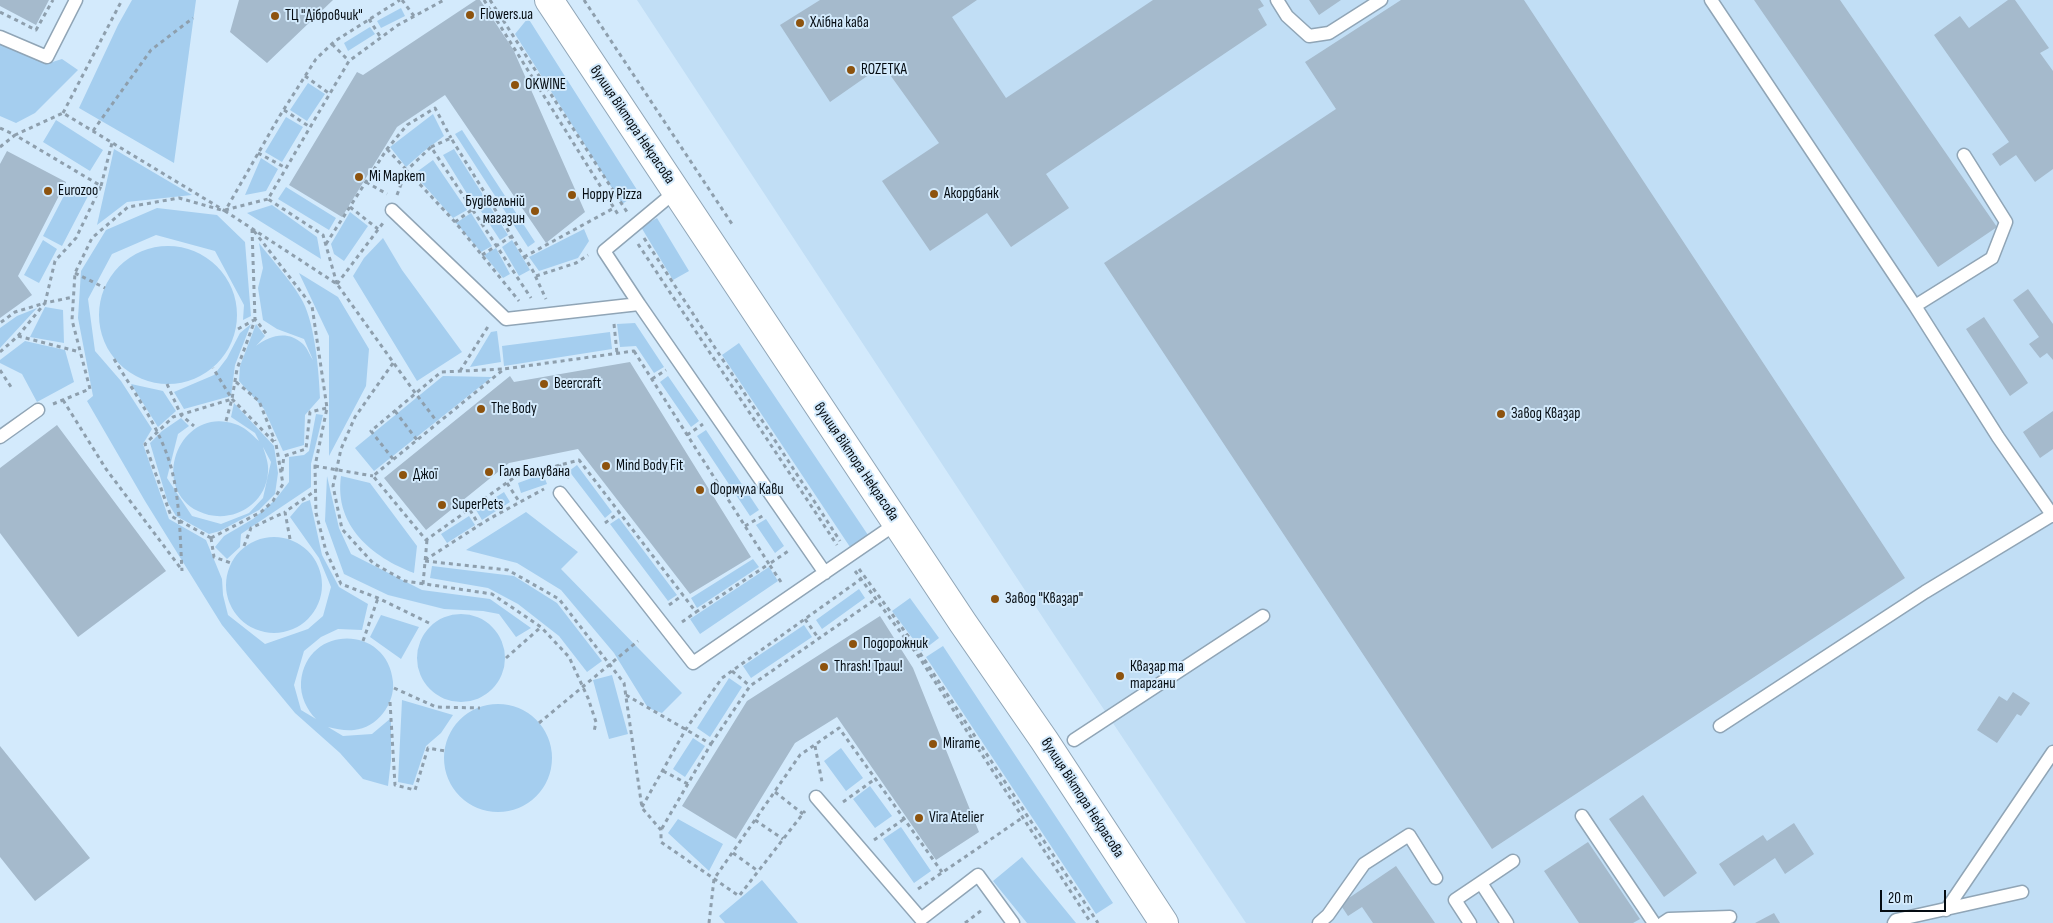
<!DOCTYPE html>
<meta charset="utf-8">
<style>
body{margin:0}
#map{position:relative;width:2053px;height:923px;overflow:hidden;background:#d3eafc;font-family:"Sofia Sans Condensed",sans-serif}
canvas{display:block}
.scale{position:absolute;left:1880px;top:890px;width:66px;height:22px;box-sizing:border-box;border:2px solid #050c12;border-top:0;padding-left:6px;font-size:15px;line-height:18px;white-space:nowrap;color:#050c12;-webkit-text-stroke:4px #d3eafc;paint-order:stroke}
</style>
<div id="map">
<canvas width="2053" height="923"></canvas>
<div class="scale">20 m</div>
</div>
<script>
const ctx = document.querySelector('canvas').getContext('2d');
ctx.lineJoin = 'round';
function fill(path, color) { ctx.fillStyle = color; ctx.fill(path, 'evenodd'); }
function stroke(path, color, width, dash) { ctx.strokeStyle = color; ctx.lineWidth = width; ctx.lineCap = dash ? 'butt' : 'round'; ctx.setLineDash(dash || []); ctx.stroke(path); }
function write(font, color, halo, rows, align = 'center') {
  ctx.font = font + ' "Sofia Sans Condensed",sans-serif'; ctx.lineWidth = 4; ctx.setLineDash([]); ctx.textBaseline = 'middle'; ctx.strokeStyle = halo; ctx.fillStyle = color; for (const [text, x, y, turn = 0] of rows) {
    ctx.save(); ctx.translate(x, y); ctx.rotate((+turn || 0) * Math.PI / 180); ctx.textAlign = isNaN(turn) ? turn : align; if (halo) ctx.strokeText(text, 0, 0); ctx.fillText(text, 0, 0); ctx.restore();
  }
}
const built = new Path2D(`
 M637,0h1416v923h-807l-191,-287z`);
const green = new Path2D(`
 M132,0h64l-22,163 -95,-55 39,-83z
 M401,8l4,8 -24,12 -4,-7z
 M528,18l111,175 -17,11 -107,-170z
 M370,27l5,7 -27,17 -4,-8z
 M0,44l46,20 16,-5 16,11 -43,43 -19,10 -16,-7z
 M308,83l17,11 -18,27 -17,-11z
 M433,114l11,22 -21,16 -17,15 -16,-20z
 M286,117l17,10 -21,35 -17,-10z
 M56,120l47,30 -13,21 -47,-29z
 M462,130l73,112 -7,5 -73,-113z
 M114,149l78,46 -65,7 -30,23z
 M454,149l31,49 -11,7 -31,-50z
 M261,158l17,11 -12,22 -21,4z
 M433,160l34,50 -14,8 -39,-44z
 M69,186l19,10 -26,50 -19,-10z
 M286,187l50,31 -7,12 -51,-31z
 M487,202l21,33 -8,5 -21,-32z
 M272,205l45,32 4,22 -74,-46z
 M157,208l60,7 28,27 6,74 -8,4 1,-15 -29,-54 -59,-16 -44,19 -24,45 7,52 26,30 31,48 -9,15 26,75 37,21 16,39 1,16 5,20 37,29 43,-15 15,-13 8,-29 -12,-29 -29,-41 12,-14 8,-3 12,55 17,32 29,17 -6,26 -24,-1 -17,8 -17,14 -10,34 7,25 15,9c-9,-9 -16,-23 -15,-37 5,-58 87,-58 92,0 2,22 -16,46 -39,48 -9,1 -17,-1 -26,-3l15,9 29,-2 19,-16v42l-3,26 -25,-7 -23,-26 -45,-40 -73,-88 -77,-124 -58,-100 6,-5 -15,-78 3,-47 25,-41z
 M350,212l18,14 -24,35 -10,-7 -3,-10z
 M471,213l21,33 -11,6 -25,-29z
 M657,218l32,53 -16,9 -32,-53z
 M584,229l5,12 -11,17 -39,13 -10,-14z
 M383,238l19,32 60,82 -45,29 -64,-105 11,-18z
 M43,240l14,9 -18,34 -15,-8z
 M512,240l18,30 -11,6 -17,-29z
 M259,243c13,17 35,41 44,59 12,23 16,70 17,96l-15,17 -1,30 -21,6 -19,-42 -25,-28 1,-15 16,-42 9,12 -9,10c14,-11 32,-16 47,-2 5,5 7,12 10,16l-9,-21 -27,-10 -14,-9 -5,-32 5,-20z
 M99 315a69 69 0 1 1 138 0a69 69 0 1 1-138 0Z
 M496,248l14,26 -7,4 -19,-23z
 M299,273l39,24 31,52 -3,37 -37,70v-120z
 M45,307l18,3 1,33 -34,-6z
 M37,308l-37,40v-20l17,-12z
 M635,323l29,44 -10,6 -18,-27 -16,1 -3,-23z
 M251,324l-16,41 -4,31 -47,13 -10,-17 40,-17 13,-17 13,-25z
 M497,331l4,31 -31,5 21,-35z
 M610,332l2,17 -108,17 -2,-20z
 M25,341l40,9 9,32 -37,20 -15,-28 -22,-11v-3z
 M739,343l129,192 -18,12 -128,-192z
 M443,376l49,1 -118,94 -19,-23z
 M668,376l31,45 -8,6 -31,-45z
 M131,384l32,7 13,20 -18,16z
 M234,403l40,43 4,27 -3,21 -16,16 -39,21 -11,3 -33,-18 -8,-13 -18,-60 12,-12 19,-13 8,8 -11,8 -11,44 25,38 29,8 28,-11 14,-15 8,-36 -8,-15c2,7 6,16 5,25 -2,35 -40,54 -70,39 -50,-25 -17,-106 37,-87 10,3 16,10 24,17l-4,-8 -24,-16z
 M316,414l7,1 -12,49v23l-70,47 -1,13 -13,12 -12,-12 9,-11 29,-17 22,-19 14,-18v-25l15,-2 5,-4z
 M706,430l53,80 -9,6 -53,-80z
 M577,465l35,47 -7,6 -36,-47z
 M543,474l4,10 -26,9 -3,-10z
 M327,476l12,52 12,26 71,36 68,9 41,29 -15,9 -17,-23 -16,-3 -39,-2 -56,-14 -44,-21 -19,-53z
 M341,476l29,7 47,63 -3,27c-42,-16 -80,-47 -73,-97z
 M504,492l6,10 -28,18 -6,-10z
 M526,512l52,40 -17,17 121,124 -20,20 -14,-5 -34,-55 -53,-63 -44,-27 -51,-13z
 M469,516l6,9 -28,18 -6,-9z
 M619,518l58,77 -9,6 -58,-77z
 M766,519l18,27 -9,7 -19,-28z
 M226 585a48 48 0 1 1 96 0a48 48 0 1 1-96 0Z
 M753,559l6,8 -62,41 -6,-10z
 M432,566l82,10 43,27 45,58 -15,11 -28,-36 -41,-32 -30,-16 -58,-10z
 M769,567l9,14 -78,53 -10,-15z
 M859,589l6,9 -43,31 -6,-9z
 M910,598l29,40 -17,13 -30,-40z
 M417 658a44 44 0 1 1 88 0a44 44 0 1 1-88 0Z
 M381,615l38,12 -18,32 -31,-22z
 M804,625l8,12 -61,41 -8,-12z
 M943,646l170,257 -17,11 -170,-257z
 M612,675l16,59 -19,5 -16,-59z
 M729,678l13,9 -32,50 -13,-9z
 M402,700l51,15 -12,18 -15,13 -13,39 -15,-3z
 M444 758a54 54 0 1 1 108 0a54 54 0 1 1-108 0Z
 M693,738l12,8 -20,31 -12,-8z
 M841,748l22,30 -17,13 -22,-30z
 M870,786l22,30 -17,12 -22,-29z
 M678,819l45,25 -14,27 -41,-38z
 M901,827l30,44 -17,12 -31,-44z
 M1022,857l54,66h-49l-34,-42z
 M762,880l36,43h-73l-6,-7z`);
const building = new Path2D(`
 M0,0h49l-13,25 -36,-19z
 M239,0h94l-66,63 -37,-31z
 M476,0h4l33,49 72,163 -39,31 -101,-148 -48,32 -55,90 -53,-32 68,-113 6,3z
 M820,0h157l-25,17 54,81 147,-98h107l4,6 -6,3 9,16 -221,149 23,34 -58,39 -24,-34 -57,38 -48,-70 57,-38 -56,-78 -53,37 -50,-77z
 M1309,0h32l-22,15z
 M1401,0h123l381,578 -413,271 -388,-586 232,-154 -31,-47z
 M1754,0h86l157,227 -59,40z
 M2008,0h7l34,48 -9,5 13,18v98l-18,13 -19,-27 -16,11 -8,-12 17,-12 -75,-107 26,-19 9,12z
 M7,151l59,31 -48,94 14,19 -32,23v-154z
 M2028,289l25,35v36l-6,-7 -7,5 -11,-14 10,-7 -26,-37z
 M1984,317l44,66 -18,13 -44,-67z
 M630,362l121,195 -61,37 -112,-145 -69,14 -83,67 -42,-52 126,-102 4,6z
 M2053,411v38l-13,9 -17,-26z
 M57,425l109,146 -88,66 -78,-104v-65z
 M880,616l33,52 66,164 -43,28 -99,-143 -42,26 -59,96 -54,-33 65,-105z
 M2013,692l17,11 -9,13 -4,-2 -20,29 -20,-13 22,-34 8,5z
 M0,746l90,112 -55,43 -35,-44z
 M1643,795l54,78 -33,24 -55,-78z
 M1794,823l20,31 -29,20 -10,-16 -41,28 -15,-22 44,-29 4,6z
 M1588,842l52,77 -7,4h-54l-35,-52z
 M1396,866l39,57h-62l-11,-16 -14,9 -8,-12z
 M1774,913l6,10h-25z`);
const path = new Path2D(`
 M402,0l12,16
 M484,0l135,216
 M490,0l137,212
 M584,0l148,224
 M0,12l36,18 17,-30
 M369,19l12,19
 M332,44l17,17
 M305,76l25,18
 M284,110l26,17
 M63,113l59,-113
 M0,128l15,7 48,-22 162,98 54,-94 37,-58 19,-18 65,-41
 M93,131l58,-81 42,-32
 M0,147l15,-12 86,51 -25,52 -21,23 -10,42 -30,9 -15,11
 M431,147l20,-9 82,133 13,28
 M387,149l68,73 64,79
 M258,153l28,15
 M366,182l21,12
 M101,186l11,-43
 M397,195l9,-24 25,-24 100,151
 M350,207l28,22
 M225,210l43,-11
 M455,222l33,-24
 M252,229l3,90 13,17
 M254,231l58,75 15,102 -12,58 1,47 10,38 15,33 37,14 53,26
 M644,238l196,303
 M326,244l61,-95 20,-24 28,-17 16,30
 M638,244l199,301
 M482,255l30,-19
 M524,257l90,-49
 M75,273l30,15
 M536,276l40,-13 12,-8
 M337,284l-14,-49 -55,-36 81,-138 49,-36 46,-25
 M337,284l46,-61
 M614,324l3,29
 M238,329l16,-9
 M18,336l27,-33 28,-6
 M634,351l135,213 -73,48 -117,-152 -64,17 -89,63 -53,-64 131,-107z
 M0,352l18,-16 62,16
 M114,359c21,35 46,69 57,108 9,33 9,70 11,104
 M393,363l-38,54 -14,32 -8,37 9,43 31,34 32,18 87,13 49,33 28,30 19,41 8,24 -2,10
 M0,370l11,17
 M460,371l29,-46
 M652,379l14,-9
 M236,382l23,19 16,40
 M167,384l14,31 13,11
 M63,400l43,69 76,101
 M53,404l37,-15 -18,-69 3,-47 17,-35 36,-31 51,-9 46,13 112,73 79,110 22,29
 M395,411l22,29
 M226,421l6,-22 5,-30 18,-49
 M687,435l16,-11
 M393,459l-22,-28 70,-59 63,-3
 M559,465l10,13
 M315,466l58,10
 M282,471l2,-15 22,-7 4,-37 17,-4
 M507,483l13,20
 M470,510l9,15
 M605,523l15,-11
 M745,526l19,-11
 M211,538l50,-26 12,-11 10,-17 -7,-40 -44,-45 -19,-31
 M211,538l-40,-22 -26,-72 28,-27 59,-18
 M211,538l3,19 17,6
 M290,539l-5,-27 30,-21
 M244,546l7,-18 34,-16
 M425,560l64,-41 55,-30
 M425,561l83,9 51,29 65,84 18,125 19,22v12l78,54 66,-85
 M859,569l55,75 184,279
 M855,571l64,86 172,266
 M781,582l-12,-18 21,-14
 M423,584l4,-44
 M669,605l14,-10
 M805,619l14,20
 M682,622l14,-10
 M363,641l15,-43
 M506,658l35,-31
 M732,671l18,15
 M394,688l42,19 44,1
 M626,695l85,49 -50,86
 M390,702l5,83 20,5 13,-42 17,3
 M539,723l99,-82
 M711,744l39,-58 126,-87
 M815,746l7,36
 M663,771l25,13
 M775,792l28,22
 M843,802l32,-23
 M642,807l44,-78 36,-51 139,-99
 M755,820l28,19
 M874,840l30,-21
 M733,853l25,18
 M918,889l104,-71
 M709,923l5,-44 86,-124 39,-27 103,144
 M965,923l17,-13`);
const service = new Path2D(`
 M1277,0l10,16 22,20 20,-3 52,-33
 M1711,0l204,306 83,131 55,79
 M0,37l47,20 29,-57
 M392,210l114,109 133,-15 186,269
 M639,304l-35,-53 72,-60
 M1915,306l77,-48 14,-36 -42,-67
 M0,437l38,-27
 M560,493l133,170 204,-140
 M1720,726l205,-134 127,-77
 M1074,740l189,-124
 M816,797l105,122 57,-44 35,48
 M1582,816l72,107
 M1481,883l26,40
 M1946,910l107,-158
 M1319,923l9,-8 36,-51 45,-29 27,43
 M1470,923l-15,-23 58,-39
 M1663,923l6,-4 61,-2
 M1894,923l2,-3 126,-28`);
const secondary = new Path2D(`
 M549,0l414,623 81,117 120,183`);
const markers = [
 [470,15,5,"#8d530e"],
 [275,16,5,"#8d530e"],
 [800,23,5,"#8d530e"],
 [851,70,5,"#8d530e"],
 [515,85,5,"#8d530e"],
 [359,177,5,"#8d530e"],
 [48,191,5,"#8d530e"],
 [934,194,5,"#8d530e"],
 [572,195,5,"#8d530e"],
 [535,211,5,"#8d530e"],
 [544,384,5,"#8d530e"],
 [481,409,5,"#8d530e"],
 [1501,414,5,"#8d530e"],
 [606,466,5,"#8d530e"],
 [489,472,5,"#8d530e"],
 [403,475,5,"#8d530e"],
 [700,490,5,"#8d530e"],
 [442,505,5,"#8d530e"],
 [995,599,5,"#8d530e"],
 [853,644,5,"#8d530e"],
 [824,667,5,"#8d530e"],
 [1120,676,5,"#8d530e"],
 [933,744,5,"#8d530e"],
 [919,818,5,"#8d530e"]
];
const poiNames = [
 ["Flowers.ua",480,15],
 ["ТЦ \"Дібровчик\"",285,16],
 ["Хлібна кава",810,23],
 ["ROZETKA",861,70],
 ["OKWINE",525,85],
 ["Мі Маркет",369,177],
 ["Eurozoo",58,191],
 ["Акордбанк",944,194],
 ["Hoppy Pizza",582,195],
 ["Будівельній",525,202,"right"],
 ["магазин",525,219,"right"],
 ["Beercraft",554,384],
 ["The Body",491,409],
 ["Завод Квазар",1511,414],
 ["Mind Body Fit",616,466],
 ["Галя Балувана",499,472],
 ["Джої",413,475],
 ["Формула Кави",710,490],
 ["SuperPets",452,505],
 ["Завод \"Квазар\"",1005,599],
 ["Подорожник",863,644],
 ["Thrash! Траш!",834,667],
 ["Квазар та",1130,667],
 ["таргани",1130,684],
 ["Mirame",943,744],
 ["Vira Atelier",929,818]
];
const streetNames = [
 ["вулиця Віктора Некрасова",632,125,56],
 ["вулиця Віктора Некрасова",856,462,56],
 ["вулиця Віктора Некрасова",1082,798,57]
];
fill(built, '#c1def5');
fill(green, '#a5ceef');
fill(building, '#a5bacc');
stroke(service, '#90a5b6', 15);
stroke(secondary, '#90a5b6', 30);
stroke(path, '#8e9fad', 3, [4, 4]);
stroke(service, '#fff', 12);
stroke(secondary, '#fff', 28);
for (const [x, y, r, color] of markers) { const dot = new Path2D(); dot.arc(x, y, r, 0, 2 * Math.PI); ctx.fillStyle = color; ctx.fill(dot); stroke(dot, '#d3eafc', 2); }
write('15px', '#050c12', '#d3eafc', poiNames, 'left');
write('15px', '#050c12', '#d3eafc', streetNames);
</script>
